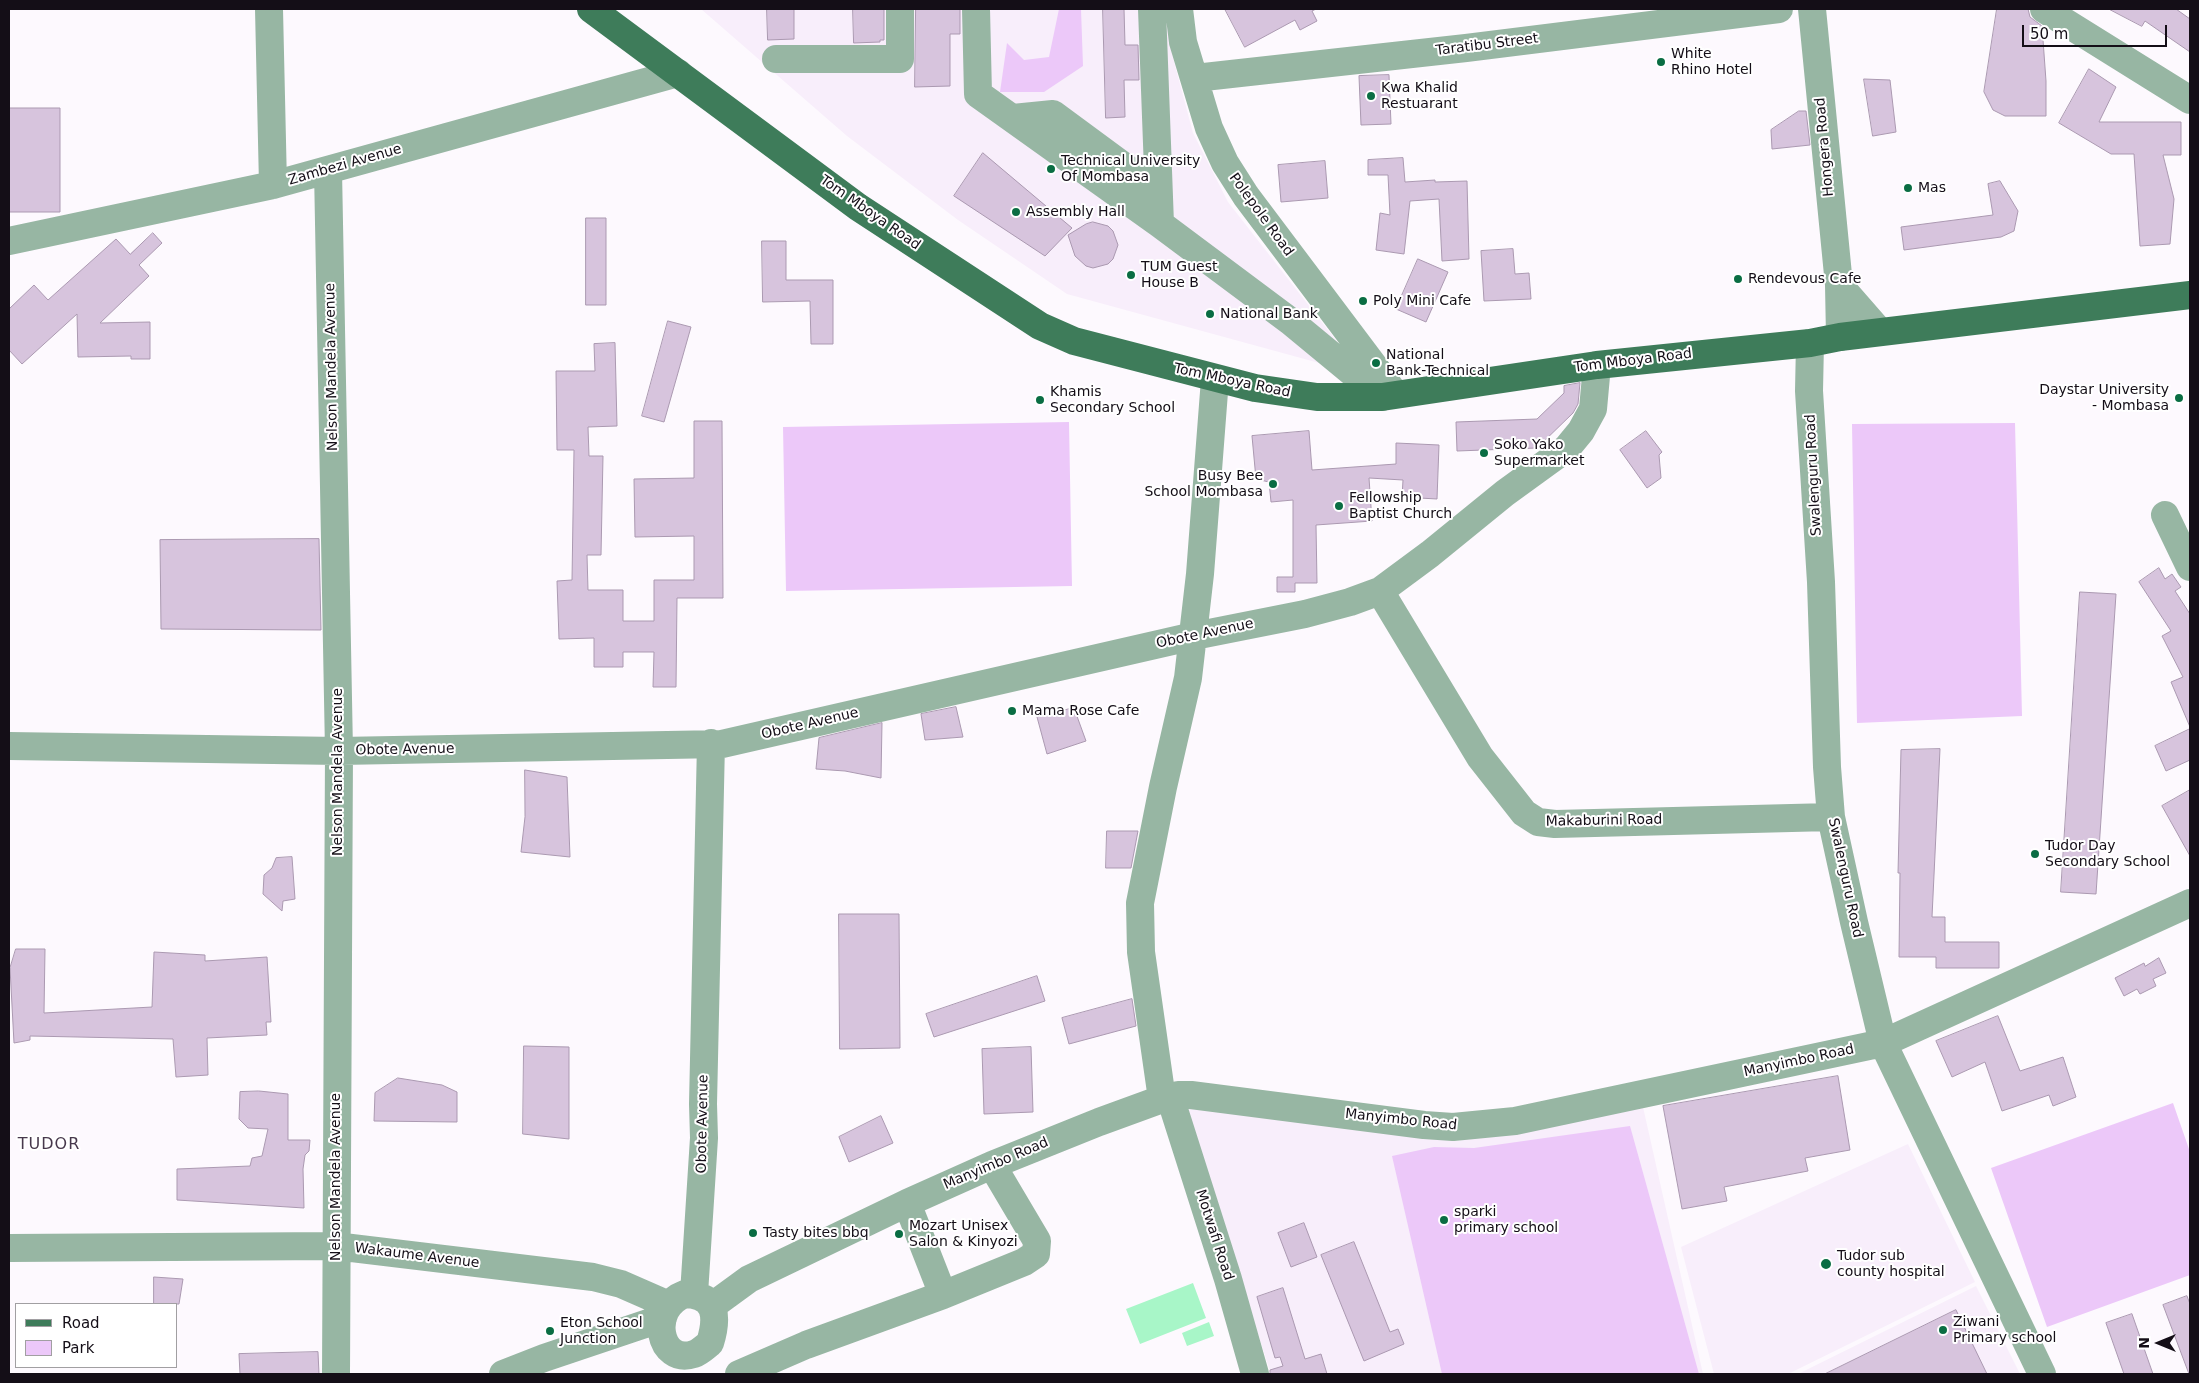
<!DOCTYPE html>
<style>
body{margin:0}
#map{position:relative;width:2199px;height:1383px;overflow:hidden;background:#fdf9fe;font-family:"DejaVu Sans",sans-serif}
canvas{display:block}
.frame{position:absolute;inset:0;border:10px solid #140e17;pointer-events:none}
.legend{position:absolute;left:15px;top:1303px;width:162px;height:65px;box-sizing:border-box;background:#fff;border:1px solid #a19fa2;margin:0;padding:6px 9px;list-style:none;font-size:15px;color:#140e17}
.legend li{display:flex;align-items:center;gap:10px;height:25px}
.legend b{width:25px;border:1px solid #a19fa2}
.north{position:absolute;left:2134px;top:1318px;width:50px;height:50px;-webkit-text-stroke:4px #fff;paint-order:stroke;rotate:270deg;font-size:14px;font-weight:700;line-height:20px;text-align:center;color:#140e17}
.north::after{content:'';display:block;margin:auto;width:18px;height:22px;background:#140e17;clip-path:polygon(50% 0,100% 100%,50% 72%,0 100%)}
.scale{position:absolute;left:2022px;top:25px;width:145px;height:22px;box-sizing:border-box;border:2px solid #140e17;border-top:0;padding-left:6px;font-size:15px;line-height:18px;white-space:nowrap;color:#140e17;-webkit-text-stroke:4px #fff;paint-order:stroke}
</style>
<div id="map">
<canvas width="2199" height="1383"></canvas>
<div class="frame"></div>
<ul class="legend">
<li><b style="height:6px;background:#3e7c5a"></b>Road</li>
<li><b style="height:14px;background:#ecc8f9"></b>Park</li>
</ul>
<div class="north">N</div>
<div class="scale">50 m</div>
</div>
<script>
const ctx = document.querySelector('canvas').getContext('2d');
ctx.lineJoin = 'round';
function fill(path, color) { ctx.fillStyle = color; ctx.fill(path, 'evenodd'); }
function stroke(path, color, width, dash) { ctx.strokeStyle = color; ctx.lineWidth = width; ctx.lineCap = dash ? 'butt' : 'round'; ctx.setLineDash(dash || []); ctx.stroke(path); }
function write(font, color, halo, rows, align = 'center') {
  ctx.font = font + ' "DejaVu Sans",sans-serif'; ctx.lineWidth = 4; ctx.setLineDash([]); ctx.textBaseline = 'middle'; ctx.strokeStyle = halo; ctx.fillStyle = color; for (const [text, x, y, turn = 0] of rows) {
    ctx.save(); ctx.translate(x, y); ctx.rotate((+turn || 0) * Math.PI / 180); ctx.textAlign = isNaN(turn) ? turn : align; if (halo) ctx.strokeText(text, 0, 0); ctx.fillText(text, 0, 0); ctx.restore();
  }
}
const built = new Path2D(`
 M701,9h468l3,45 21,79 35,69 135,173 -296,-81 -109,-74 -111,-84z
 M1643,1107l60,267h-432l-87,-266 273,33z
 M1908,1144l67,138 -187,92h-74l-33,-127z
 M1976,1286l44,88h-222z`);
const green = new Path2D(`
 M1059,9h22l2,57 -39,26h-44l7,-49 17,17 25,-3z
 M1069,422l3,164 -286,5 -3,-164z
 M2015,423l7,293 -165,7 -5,-299z
 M2173,1103l17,49v123l-143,52 -56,-159z
 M1630,1126l69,248h-257l-50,-218 42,-9 40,1z`);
const water = new Path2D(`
 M1193,1283l13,35 -66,26 -14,-35z
 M1209,1322l5,14 -27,10 -5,-13z`);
const building = new Path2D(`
 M767,9h27v30l-26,1z
 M853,9h31v31h-4v2l-26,1z
 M916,9h44v25h-10v52l-35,1z
 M1103,9h21l1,36h13l1,35h-15l1,37 -19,1z
 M1225,9h91l-4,2 5,10 -17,9 -5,-10 -50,27z
 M1997,9h31l2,8 12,9 4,55v35h-41l-12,-6 -9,-18z
 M2109,9h67l14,10v33l-45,-31 -3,5z
 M2089,69l27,18 -17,35h82v33h-18l11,44 -4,45 -30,2 -6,-92h-23l-52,-31z
 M1389,75l2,49 -30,1 -2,-49z
 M1864,79l26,1 6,52 -23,4z
 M9,108h51v104h-51z
 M1799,111h7l4,34 -38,4 -1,-19z
 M983,153l89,75 -27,28 -91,-60z
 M1403,158l2,24 30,-2v2l32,-1 2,78 -27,2 -3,-62 -29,2 -6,53 -28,-4 4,-37 10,2 -2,-40h-20v-15z
 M1325,161l3,37 -47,4 -3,-37z
 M2000,181l18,30 -4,20 -13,6 -97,13 -3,-23 92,-12 -5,-31z
 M586,218h20v87h-20z
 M1093,222l15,4 5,5 5,14 -5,14 -5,5 -15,4 -7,-2 -11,-10 -7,-21 18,-11z
 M153,233l9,10 -23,22 10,11 -49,47 50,-1v37h-19v-3l-53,1 -1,-43 -55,50 -13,-14v-41l25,-24 14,15 68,-61 14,15z
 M762,241h24v39h47v64h-22l-1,-43 -47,1z
 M1513,249l2,25 14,-1 2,26 -47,2 -3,-50z
 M1418,259l30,13 -22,50 -30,-13z
 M668,321l23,6 -27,95 -22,-6z
 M615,343l2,83 -29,1 1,29h14l-2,99h-14l1,35h35v31h31v-41h40v-44l-59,1 -1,-58 60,-1v-57h28l1,177h-46l-1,89h-23l1,-35h-31v15h-29v-29l-35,1 -2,-58 15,-1 2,-130h-17l-1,-79h39l-1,-27z
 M1580,383l-2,21 -5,9 -36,35 -80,3 -1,-29 81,-3 27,-26v-7z
 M1309,431l3,39 84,-6v-21l43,2 -2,54 -35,-2 1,-17 -34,-2 3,43 -56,4 1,58h-22v9h-18v-15h16v-77l-22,2 -2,-20 -13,-3 -4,-43z
 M1646,431l16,21 -3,3 2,23 -14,10 -27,-38z
 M319,539l2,91 -160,-1 -1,-89z
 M2159,568l6,11 7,-5 9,13 -6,4 15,23v113l-19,-45 12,-5 -21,-41 9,-5 -32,-49z
 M2080,592l36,2 -20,300 -35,-2z
 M956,707l7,30 -38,3 -4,-26z
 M1074,708l12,33 -39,13 -10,-37z
 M882,723l-1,55 -36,-7 -29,-2 3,-31z
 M2190,729v31l-24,11 -11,-25z
 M1940,749l-8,168h13v25h54v26h-63v-11h-37l1,-84h-2l3,-123z
 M525,770l42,7 3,80 -49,-5 4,-35z
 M2190,790v66l-28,-50z
 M1107,831h31l-7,37h-25z
 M292,857l3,42 -12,2 -1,10 -19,-17 1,-19 8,-7 4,-10z
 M839,914h60l1,134 -60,1z
 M16,949h29l-1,64 108,-6 2,-55 51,3v6l62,-4 4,65h-5l1,13 -60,3 1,37 -32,2 -3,-38 -143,-3v4l-16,3 -4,-75z
 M2159,958l7,15 -13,6 3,7 -16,8 -3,-5 -13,7 -9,-18 29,-15 1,3z
 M1037,976l8,25 -111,36 -8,-23z
 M1132,999l4,27 -67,18 -7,-26z
 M1998,1016l22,55 43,-14 13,40 -23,9 -4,-11 -47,16 -17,-49 -33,15 -16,-36z
 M524,1046l45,1v92l-46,-5z
 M1031,1047l2,65 -49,2 -2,-65z
 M1838,1076l12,74 -45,8 3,13 -84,16 3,14 -45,8 -19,-103z
 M398,1078l44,7 15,7v30l-83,-1 1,-28z
 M259,1091l29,3v46h22l-1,11 -4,4 -2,14 1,39 -127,-8v-31l73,-3 2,-8 10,-2 6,-27 -20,-1 -9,-9 1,-27z
 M881,1116l12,27 -44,19 -10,-25z
 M1304,1223l13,34 -26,10 -13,-34z
 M1354,1242l36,90 8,-3 6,15 -40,17 -43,-106z
 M154,1277l29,2 -4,25h-25z
 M1283,1288l22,71 16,-5 6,20h-57v-4l13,-4 -3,-9 -5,1 -18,-61z
 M2187,1296l3,8v70h-1l-26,-69z
 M1956,1310l31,64h-162z
 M2132,1314l21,60h-29l-18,-51z
 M318,1352l1,22h-79l-1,-20z`);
const minor = new Path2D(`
 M269,9l4,176
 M976,9l2,85 182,130 130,97 92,76
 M1152,9l8,215
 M1179,9l4,33 26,86 16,35 21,33 149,198
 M1812,9l27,276 1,52
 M2044,9l146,91
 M776,59h124v-50
 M1195,78l271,-30 313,-39
 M1013,118l40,-4 80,59v32
 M328,170l11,581 -3,623
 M9,241l264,-56 405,-112
 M1839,285l41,47
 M1810,343l-1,48 12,191 6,185 4,50 23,105 29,121 159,331
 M2165,515l25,52
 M1380,591l100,166 44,56 14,9 17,2 276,-7
 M9,746l330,5 383,-7 472,-108 111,-22 45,-12 30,-11 50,-37 75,-61 62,-45 14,-17 12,-22 4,-44
 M1170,1097l58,182 27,95
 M1162,1099l-21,-147 -1,-49 23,-116 25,-109 12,-104 15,-195
 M9,1248l326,-2 258,31 28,7 48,21
 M685,1294c32,1 33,23 25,49 -4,3 -10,9 -16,11 -35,12 -47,-46 -9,-60z
 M694,1294l10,-156 -1,-34 8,-361
 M943,1295l81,-33 12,-8 1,-13 -45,-76
 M712,1306l37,-27 158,-76 85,-38 107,-43 63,-23 16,-4h13l233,30 29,2 62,-6 368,-78 307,-140
 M503,1374l41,-16 119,-40
 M739,1374l67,-29 137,-50 -36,-92`);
const major = new Path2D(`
 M591,9l267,198 182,119 34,15 181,47 62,9h65l215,-32 213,-22 30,-6 350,-42`);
const markers = [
 [1661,62,5,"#0a6d43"],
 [1371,96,5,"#0a6d43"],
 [1051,169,5,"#0a6d43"],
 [1908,188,5,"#0a6d43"],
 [1016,212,5,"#0a6d43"],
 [1131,275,5,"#0a6d43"],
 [1738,279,5,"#0a6d43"],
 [1363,301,5,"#0a6d43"],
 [1210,314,5,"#0a6d43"],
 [1376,363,5,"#0a6d43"],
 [2179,398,5,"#0a6d43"],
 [1040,400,5,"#0a6d43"],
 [1484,453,5,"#0a6d43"],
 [1273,484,5,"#0a6d43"],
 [1339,506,5,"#0a6d43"],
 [1012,711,5,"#0a6d43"],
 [2035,854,5,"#0a6d43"],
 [1444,1220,5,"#0a6d43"],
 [753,1233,5,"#0a6d43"],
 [899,1234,5,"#0a6d43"],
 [1826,1264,6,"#0a6d43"],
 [1943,1330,5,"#0a6d43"],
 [550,1331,5,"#0a6d43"]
];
const streetNames = [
 ["Taratibu Street",1487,45,-7],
 ["Hongera Road",1825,147,-95],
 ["Zambezi Avenue",345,165,-16],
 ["Tom Mboya Road",870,213,35],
 ["Polepole Road",1261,215,54],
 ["Tom Mboya Road",1633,361,-7],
 ["Nelson Mandela Avenue",332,367,-91],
 ["Tom Mboya Road",1232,381,12],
 ["Swalenguru Road",1814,475,-93],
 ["Obote Avenue",1205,634,-12],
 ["Obote Avenue",810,724,-13],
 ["Obote Avenue",405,750,-1],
 ["Nelson Mandela Avenue",338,772,-90],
 ["Makaburini Road",1604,821,-1],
 ["Swalenguru Road",1845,878,78],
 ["Manyimbo Road",1799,1061,-12],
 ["Manyimbo Road",1401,1120,6],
 ["Obote Avenue",703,1124,-89],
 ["Manyimbo Road",996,1164,-23],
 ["Nelson Mandela Avenue",336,1177,-90],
 ["Motwafi Road",1214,1235,72],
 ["Wakaume Avenue",417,1256,7]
];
const poiNames = [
 ["White",1671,54],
 ["Rhino Hotel",1671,70],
 ["Kwa Khalid",1381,88],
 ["Restuarant",1381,104],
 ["Technical University",1061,161],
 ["Of Mombasa",1061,177],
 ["Mas",1918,188],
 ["Assembly Hall",1026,212],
 ["TUM Guest",1141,267],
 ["House B",1141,283],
 ["Rendevous Cafe",1748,279],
 ["Poly Mini Cafe",1373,301],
 ["National Bank",1220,314],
 ["National",1386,355],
 ["Bank-Technical",1386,371],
 ["Daystar University",2169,390,"right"],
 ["- Mombasa",2169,406,"right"],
 ["Khamis",1050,392],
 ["Secondary School",1050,408],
 ["Soko Yako",1494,445],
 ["Supermarket",1494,461],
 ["Busy Bee",1263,476,"right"],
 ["School Mombasa",1263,492,"right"],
 ["Fellowship",1349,498],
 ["Baptist Church",1349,514],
 ["Mama Rose Cafe",1022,711],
 ["Tudor Day",2045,846],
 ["Secondary School",2045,862],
 ["sparki",1454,1212],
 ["primary school",1454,1228],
 ["Mozart Unisex",909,1226],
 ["Salon & Kinyozi",909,1242],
 ["Tasty bites bbq",763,1233],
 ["Tudor sub",1837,1256],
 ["county hospital",1837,1272],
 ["Ziwani",1953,1322],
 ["Primary school",1953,1338],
 ["Eton School",560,1323],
 ["Junction",560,1339]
];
const quarterNames = [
 ["TUDOR",49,1145]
];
fill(built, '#f8eefb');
fill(green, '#ecc8f9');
fill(water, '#a8f6c8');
fill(building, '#d7c4dd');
stroke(building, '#ab99b1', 1);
stroke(minor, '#97b6a3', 28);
stroke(major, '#3e7c5a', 28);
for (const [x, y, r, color] of markers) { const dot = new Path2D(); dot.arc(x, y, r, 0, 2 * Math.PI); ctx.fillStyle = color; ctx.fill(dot); stroke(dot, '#fff', 2); }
write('14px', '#140e17', '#fff', streetNames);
write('14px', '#140e17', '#fff', poiNames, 'left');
ctx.letterSpacing = '1px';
write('16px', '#47384c', '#fff', quarterNames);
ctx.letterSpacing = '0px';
</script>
